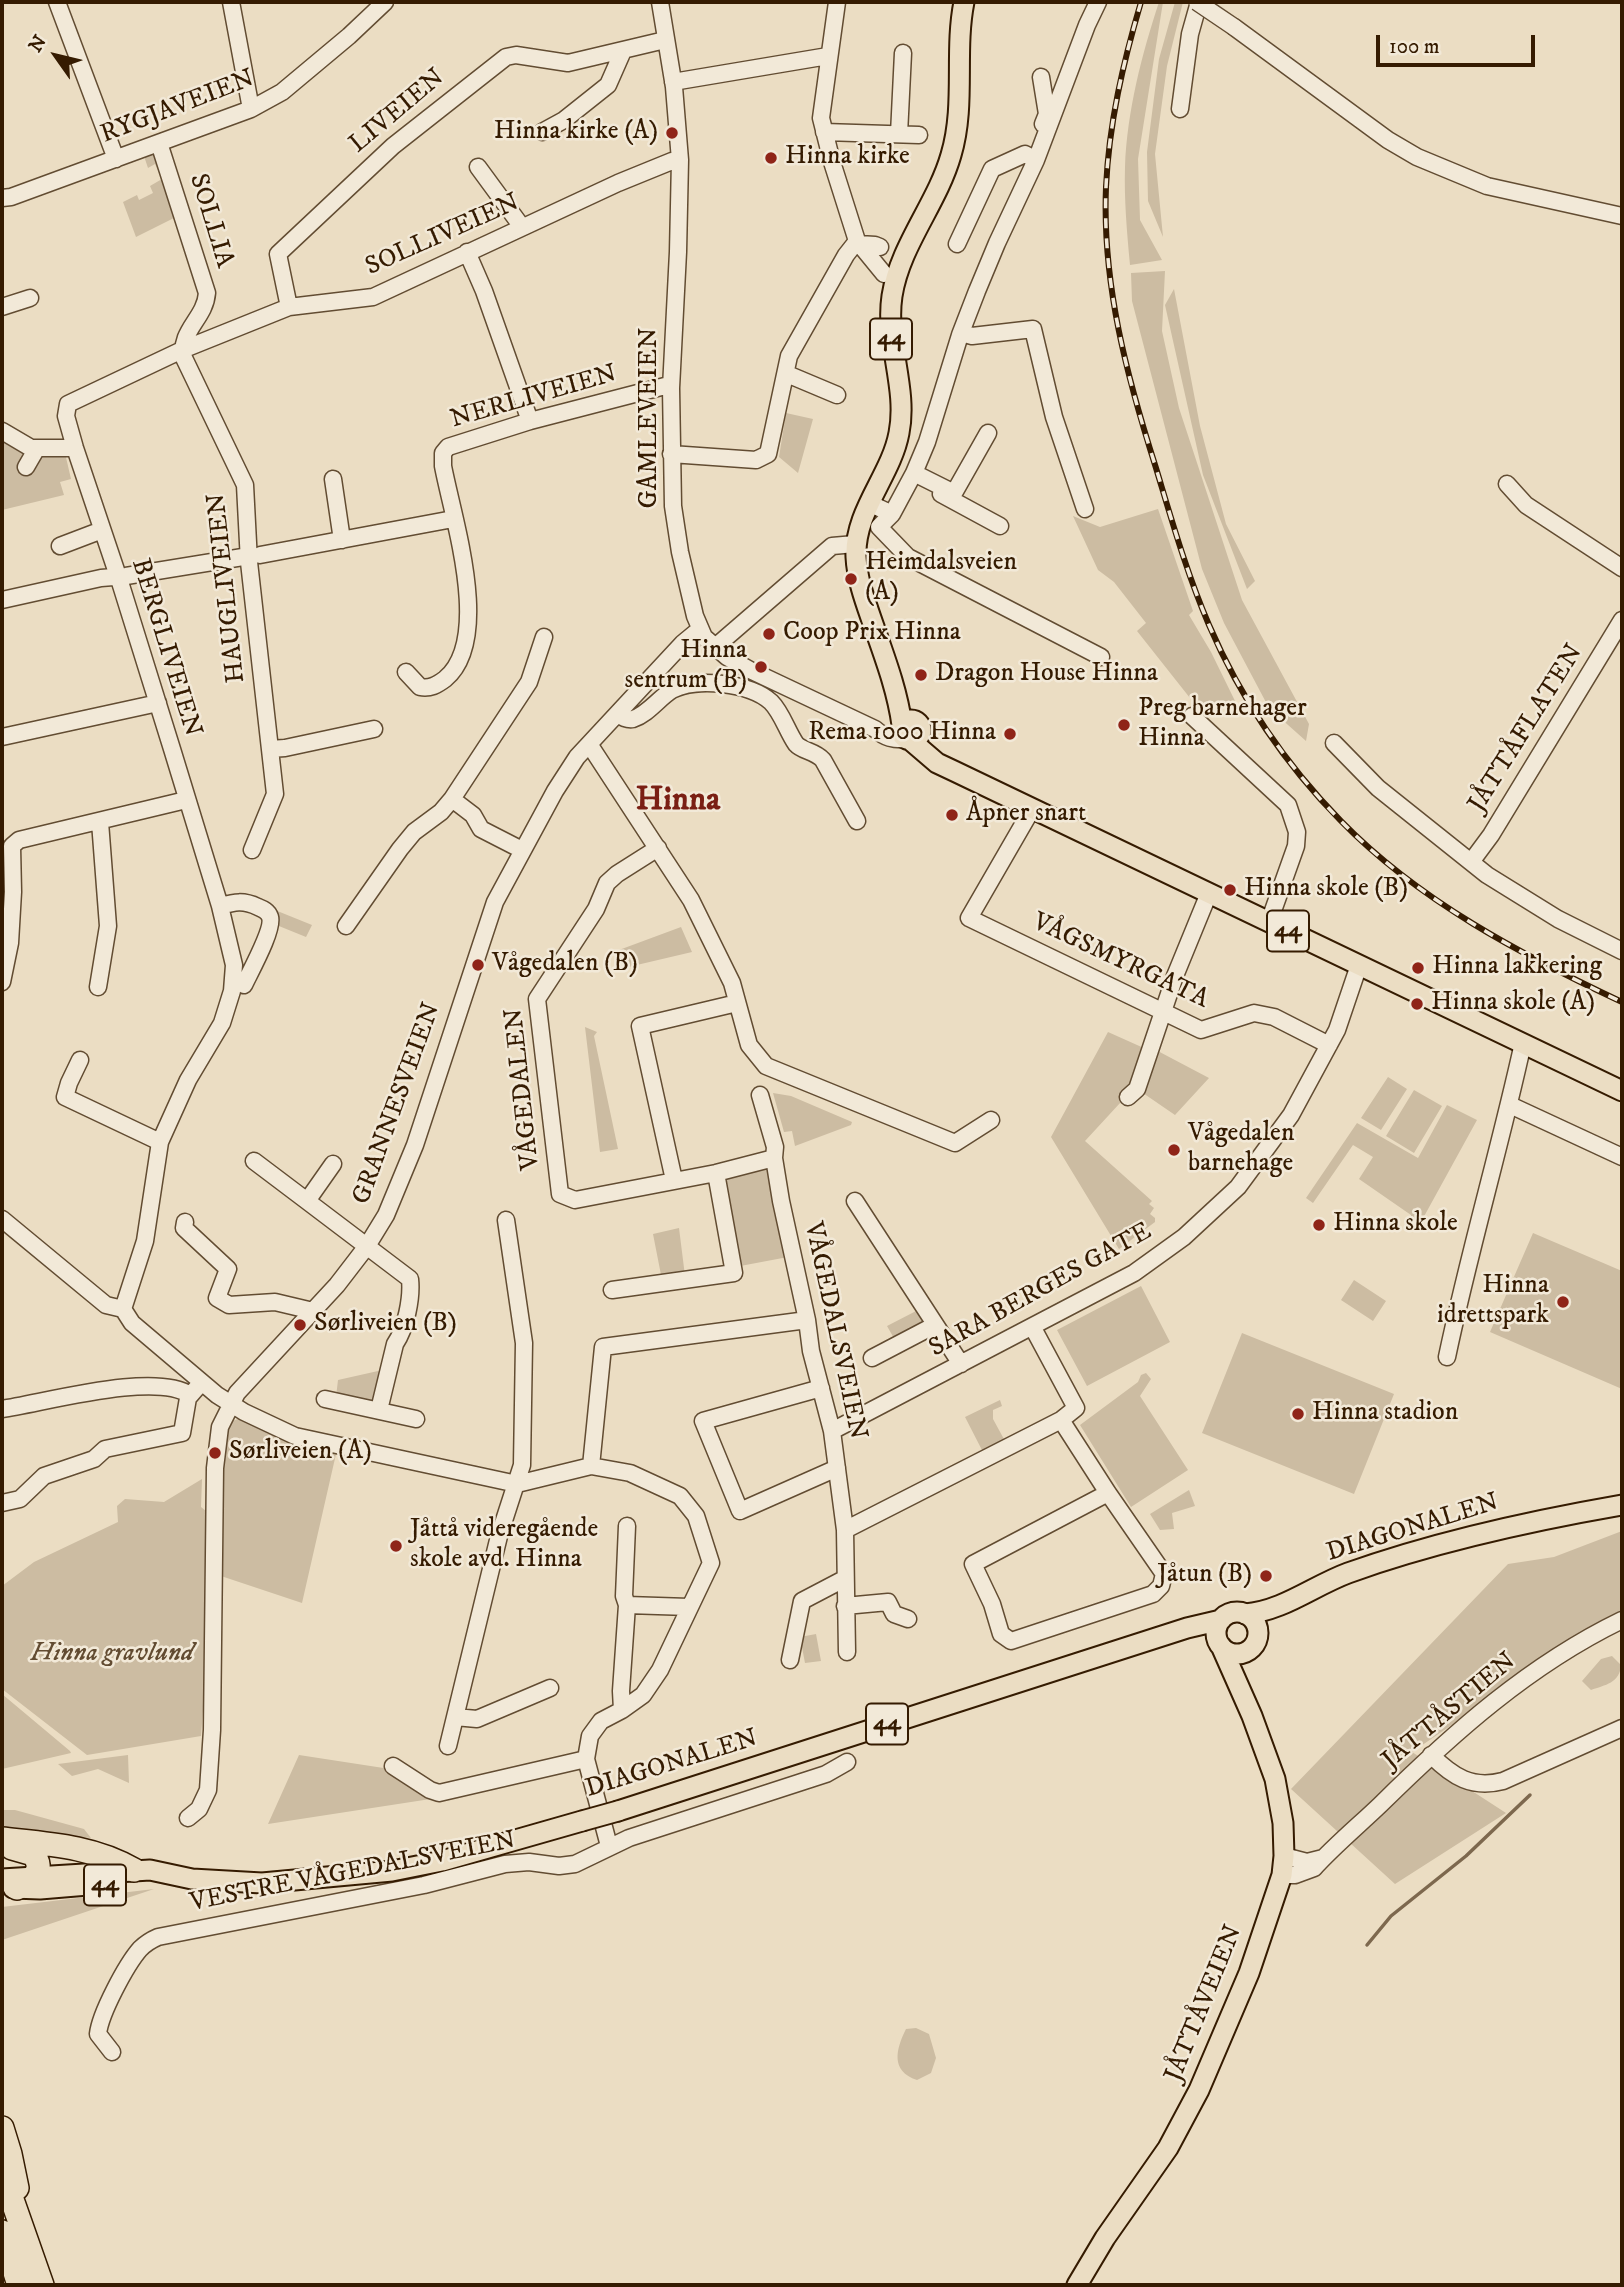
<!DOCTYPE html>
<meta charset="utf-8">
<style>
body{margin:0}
#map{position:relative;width:1624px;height:2287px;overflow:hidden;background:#ebddc3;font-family:"IM FELL DW Pica",serif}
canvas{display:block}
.frame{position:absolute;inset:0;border:4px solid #351b01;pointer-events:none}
.north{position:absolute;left:21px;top:21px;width:70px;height:70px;-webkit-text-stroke:5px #f2e9d8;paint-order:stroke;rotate:304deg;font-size:19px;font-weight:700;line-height:28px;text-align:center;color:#351b01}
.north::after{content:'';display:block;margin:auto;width:24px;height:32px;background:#351b01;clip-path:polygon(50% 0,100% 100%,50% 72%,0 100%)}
.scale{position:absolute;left:1376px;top:35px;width:159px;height:32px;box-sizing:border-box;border:4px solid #351b01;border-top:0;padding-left:9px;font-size:21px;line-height:24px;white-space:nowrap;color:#351b01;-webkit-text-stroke:5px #f2e9d8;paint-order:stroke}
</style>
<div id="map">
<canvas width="1624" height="2287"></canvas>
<div class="frame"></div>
<div class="north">N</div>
<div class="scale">100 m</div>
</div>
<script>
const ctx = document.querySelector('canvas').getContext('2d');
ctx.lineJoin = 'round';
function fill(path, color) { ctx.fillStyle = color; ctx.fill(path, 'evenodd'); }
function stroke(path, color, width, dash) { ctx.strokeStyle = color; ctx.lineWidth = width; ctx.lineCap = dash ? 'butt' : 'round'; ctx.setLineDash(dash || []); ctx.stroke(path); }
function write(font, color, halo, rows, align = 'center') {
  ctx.font = font + ' "IM FELL DW Pica",serif'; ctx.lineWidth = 5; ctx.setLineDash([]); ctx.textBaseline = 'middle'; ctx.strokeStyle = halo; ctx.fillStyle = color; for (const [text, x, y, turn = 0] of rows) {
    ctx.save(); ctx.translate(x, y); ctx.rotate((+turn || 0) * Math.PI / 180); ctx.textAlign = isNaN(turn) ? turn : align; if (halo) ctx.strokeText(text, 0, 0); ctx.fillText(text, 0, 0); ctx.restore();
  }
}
const green = new Path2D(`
 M1159,2h4l-25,157 2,61 22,40 -32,5c-3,-33 -6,-65 -5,-98 2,-56 17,-113 34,-165z
 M1175,2h8l-16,64 -12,88 8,83 -15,-36 -1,-49 12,-93z
 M156,149l22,67 -42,21 -13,-35 14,-7 2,5 14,-7 -3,-7 12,-7 -7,-15 -7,4 -5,-15z
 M1165,271l-3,60 17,77 63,192 67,124 -3,17 -37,-33 -45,-85 -22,-54 -70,-268 -1,-28z
 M1174,289l26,137 26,98 29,57 -8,8 -44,-114 -38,-170z
 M786,413l27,6 -15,54 -19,-16z
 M2,439c23,16 36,15 63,14l6,26 -11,3 4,13 -62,15z
 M1158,509l35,102 -4,4 22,37 24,49 -30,16 -68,-86 9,-8 -32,-41 -16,-12 -25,-54 27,11z
 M265,906l47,19 -6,12 -32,-13z
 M681,927l11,25 -68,16 -5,-18z
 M585,1027l12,5 -3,4 24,113 -18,3z
 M1108,1032l38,17 -14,41 -47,51 67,60 -3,3 5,4 -4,6 5,4v4l-36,27 -68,-112z
 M1154,1049l55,29 -34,37 -35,-24z
 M1388,1077l19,12 -26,41 -20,-12z
 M1414,1090l28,16 -28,47 -28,-17z
 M773,1093l18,3 61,26 -1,3 -56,21 -3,-15 -8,1z
 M1447,1105l30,15 -61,111 -5,-2v-14l-52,-36 14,-22 -20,-12 -40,58 -7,-5 51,-75 61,35z
 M769,1166l19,91 -53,10 -13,-82 5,-11z
 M679,1228l6,48 -23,4 -9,-46z
 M1533,1233l89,38v118l-132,-57z
 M1354,1280l32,21 -13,20 -32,-21z
 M1141,1286l29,56 -83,44 -30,-56z
 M918,1310l7,14 -30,16 -8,-14z
 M1242,1333l152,61 -40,100 -152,-61z
 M378,1371l4,3 -3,23 -8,7 -35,-7 2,-17z
 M1146,1373l5,6 -11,17 48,74 -57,37 -51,-82 58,-43 3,-7z
 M1000,1400l2,6 -9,4v9l12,22 -21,13 -19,-37z
 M238,1419h7l55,25 36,10 -34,149 -81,-27 4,-144 7,-11z
 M202,1479l-1,28 5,4 -2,158 2,3 -5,64 -114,19 -85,-66v-103l32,-24 84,-40 -1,-16 8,-7 39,3z
 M1189,1490l6,16 -23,7 2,16 -14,1 -10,-16z
 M1622,1531v78l-210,143 94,61 -111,71 -104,-95 217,-225 46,-7z
 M816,1634l5,27 -16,2 -5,-26z
 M1612,1656l9,9c-1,18 -16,20 -30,25l-9,-9 19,-22z
 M2,1694l68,57 1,2 -69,16z
 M128,1755l1,28 -31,-14 -26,7 -14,-12z
 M299,1755l91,14 47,29 -169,26z
 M2,1810h13l69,19 7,9 -83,-9 -6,-5z
 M154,1889l-152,51v-33z
 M916,2028l13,6 7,24 -5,15 -14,7c-27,-9 -21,-31 -11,-51z`);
const stream = new Path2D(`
 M1367,1945l24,-29 75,-60 64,-61`);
const minor = new Path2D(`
 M57,2l59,157
 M231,2l20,107
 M660,2l14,85 6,73 -2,92 -7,136 2,118 7,46 15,64 9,21 23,20 23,13 125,59c10,9 18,11 32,10
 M837,2l-16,116 11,44 25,79 27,33
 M1234,27l154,113 29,17 70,29 135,30
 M1041,77l6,37 -4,10
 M673,82l155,-26
 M1180,109l10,-75 9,-32
 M542,132l22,-12 44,-35 15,-34
 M824,132l95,3
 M899,134l4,-81
 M159,143l48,150c-2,26 -28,37 -23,65l61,127 4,77 26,232 -23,56
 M478,167l44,60
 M2,198l9,-1 240,-88 31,-17 67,-56 36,-34
 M859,244l16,1 5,2
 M957,244l35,-75 33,-15 11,6
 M467,252l17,39 46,130
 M2,307l28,-9
 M289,307l-11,-53 115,-108 113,-89 10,-2 52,8 97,-23
 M961,333l11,3 61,-7 21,88 31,92
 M787,374l50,21
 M2,431l29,17h44
 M671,454l85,6 12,-6 21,-98 57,-101 11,-14
 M26,467l11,-19
 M914,473l40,20 34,-60
 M333,479l9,61
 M1507,484l19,21 96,63
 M941,494l59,32
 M869,503l23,11 22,-41 13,-31 33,-107 17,-44 20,-48 39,-83 51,-135 11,-23
 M892,514l-13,13 29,30 193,100
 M60,546l42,-16
 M260,555l193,-36
 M2,600l99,-22 25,-2 123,-20
 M714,648l118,-102 23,-2
 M406,672l14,15c10,2 17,-2 25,-8 48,-40 8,-160 -2,-213v-13l5,-6 82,-26 135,-35 6,2
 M617,714c5,3 10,6 16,5 15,-5 26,-21 39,-29 24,-13 78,-7 99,12 11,11 16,29 25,42 6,7 19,7 27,16l34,61
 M1192,716l96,89 9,27 -1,14 -27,76
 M2,737l156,-34
 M1334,743l44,45 109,87 71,44 64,32
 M589,744l102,156 41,83 17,62 17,21 189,77 36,-23
 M270,749l15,-1 89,-19
 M452,799l21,16 8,14 41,21
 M1032,809l-63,109 232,112 53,-17 20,4 55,28
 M658,848l-41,26 -10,9 -11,26 -59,90 23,195 15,6 141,-27 58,-15
 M1471,862l20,-27 131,-215
 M220,906c15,-4 23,-6 38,1 5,2 10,4 12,10 4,12 -20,55 -26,68
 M346,926l54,-77 14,-17 27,-20 11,-13 77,-117 15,-45
 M2,982l8,-39 3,-51 -1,-46 7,-6 167,-40
 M98,987l10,-61 -8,-104
 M80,1060l-11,23 -4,14 95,45
 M760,1095l15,52 -1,11 7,43 26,119 4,31 21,80 13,99 2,122
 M1128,1097l9,-8 38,-113 34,-83
 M1510,1105l112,52
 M254,1161l53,40
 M333,1164l-26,37 103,78c2,19 -4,49 -15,65l-16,66
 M674,1180l-34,-154 97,-23
 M855,1201l106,163
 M2,1219l104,86 17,4 9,14 85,72 27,17 51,24 222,48 74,-18 39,7 50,23 16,20 15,47 -51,107 -17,25 -21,15 -21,11 -11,15 -4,23 23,87
 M185,1222l-1,6 44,41 -11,29 12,7 46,-3 38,9
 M612,1290l122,-17 -18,-100
 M123,1309l22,-68 15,-99 28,-62 34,-57 10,-32 2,-26 -14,-59 -48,-157 -52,-167 -45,-134 -9,-32 2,-12 114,-54 107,-43 84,-10 245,-114 54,-22 8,-1
 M1033,1328l43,80 -15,12 47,73 56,81 -3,12 -8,8 -142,47 -10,-7 -9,-30 -19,-40 135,-71
 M1447,1357c22,-105 53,-209 76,-314
 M872,1358l63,-33
 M821,1388l-118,33 37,90 97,-43
 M325,1399l91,20
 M2,1409c42,-6 153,-38 188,-14
 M832,1431l302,-158 50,-36 54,-50 53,-72 46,-85 22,-65
 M591,1466l12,-119 204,-27
 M2,1503l18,-4 24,-23 50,-17 11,-10 77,-16 6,-35 13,-15
 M627,1526l-3,70 3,9
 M845,1530l216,-110
 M845,1606l43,-4 6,12 14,5
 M790,1660l12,-59 42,-22
 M622,1710l-1,-19 6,-86 62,2
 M455,1717l22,2 73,-31
 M448,1746l51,-210 23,-71 2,-122 -18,-123
 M1431,1755c22,22 41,34 72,26l119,-53
 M393,1766l37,24 9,3 147,-34
 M188,1818l11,-9 9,-19 4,-60 3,-262 5,-41 17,-34 100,-108 30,-39 19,-31 29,-70 80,-243 60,-111 22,-34 106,-114 17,-14
 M1284,1856l23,6 16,-4
 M1282,1875h13l19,-7c20,-22 44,-42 66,-63 73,-72 149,-140 242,-185
 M112,2052l-14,-18c2,-20 28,-69 42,-85 5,-5 11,-9 18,-12l266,-52 81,-21 24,-2 30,4 16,-2 54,-26 197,-64 21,-12`);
const major = new Path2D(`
 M901 730a10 10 0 1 1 20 0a10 10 0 1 1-20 0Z
 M902,725c-5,-37 -19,-72 -31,-107 -7,-20 -14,-40 -15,-61 -2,-46 35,-81 43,-124 9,-45 -14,-91 -7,-137 8,-51 45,-92 59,-141 15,-50 3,-103 13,-153
 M909,739l28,24 17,8 668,320
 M1216 1633a21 21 0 1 1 42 0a21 21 0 1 1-42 0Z
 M1245,1614c38,-3 68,-28 103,-41 89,-32 182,-52 274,-68
 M618,1811l569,-183 34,-8
 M2,1879l148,-9 42,9 70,4 130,-12 50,-10 140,-40
 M13,1888l27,1 48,-4
 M1077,2285l28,-47 63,-90 31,-58 50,-117 33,-98 2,-19 -1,-33 -8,-44 -23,-63 -31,-70`);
const highway = new Path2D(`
 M2,1839c46,5 91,7 132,31
 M12,1848l21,6c13,16 -1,27 -16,34
 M2,2128l8,26 7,34
 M2,2171l40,114
 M2,2232l17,53`);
const rail = new Path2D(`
 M1141,2c-18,61 -32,121 -35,185 -4,97 21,190 50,281 16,53 31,106 53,157 31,72 77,140 132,196 78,80 181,134 281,181`);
const minorBridge = new Path2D(`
 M1197,2l37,25`);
const majorBridge = new Path2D(`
 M582,1821l36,-10`);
const markers = [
 [672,133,7,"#8f2418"],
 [771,158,7,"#8f2418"],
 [851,579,7,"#8f2418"],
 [769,634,7,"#8f2418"],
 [761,667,7,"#8f2418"],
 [921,675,7,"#8f2418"],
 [1124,725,7,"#8f2418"],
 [1010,734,7,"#8f2418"],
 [952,815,7,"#8f2418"],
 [1230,890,7,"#8f2418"],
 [478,965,7,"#8f2418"],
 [1418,968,7,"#8f2418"],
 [1417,1004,7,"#8f2418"],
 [1174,1150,7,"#8f2418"],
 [1319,1225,7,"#8f2418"],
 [1563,1302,7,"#8f2418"],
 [300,1325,7,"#8f2418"],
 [1298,1414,7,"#8f2418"],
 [215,1453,7,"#8f2418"],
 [396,1546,7,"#8f2418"],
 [1266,1576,7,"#8f2418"]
];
const shields = [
 [891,339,42],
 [1288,931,42],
 [887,1724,42],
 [105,1885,42]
];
const shieldNames = [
 ["44",891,339],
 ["44",1288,931],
 ["44",887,1724],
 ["44",105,1885]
];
const streetNames = [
 ["RYGJAVEIEN",178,108,-21],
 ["LIVEIEN",398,112,-40],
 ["SOLLIA",210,221,73],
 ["SOLLIVEIEN",443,236,-24],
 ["NERLIVEIEN",534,398,-16],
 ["GAMLEVEIEN",651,418,-90],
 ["HAUGLIVEIEN",228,588,-96],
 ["BERGLIVEIEN",165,648,73],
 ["JÅTTÅFLATEN",1527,729,-58],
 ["VÅGSMYRGATA",1120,962,25],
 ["VÅGEDALEN",524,1089,-96],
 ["GRANNESVEIEN",398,1104,-70],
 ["SARA BERGES GATE",1041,1291,-29],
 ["VÅGEDALSVEIEN",834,1331,78],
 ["DIAGONALEN",1413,1529,-17],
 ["JÅTTÅSTIEN",1450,1712,-40],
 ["DIAGONALEN",672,1765,-17],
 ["VESTRE VÅGEDALSVEIEN",353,1873,-11],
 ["JÅTTÅVEIEN",1205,2004,-68]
];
const poiNames = [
 ["Hinna kirke (A)",658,133,"right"],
 ["Hinna kirke",785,158],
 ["Heimdalsveien",865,564],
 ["(A)",865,594],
 ["Coop Prix Hinna",783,634],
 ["Hinna",747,652,"right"],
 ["sentrum (B)",747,682,"right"],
 ["Dragon House Hinna",935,675],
 ["Preg barnehager",1138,710],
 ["Hinna",1138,740],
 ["Rema 1000 Hinna",996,734,"right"],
 ["Åpner snart",966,815],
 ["Hinna skole (B)",1244,890],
 ["Vågedalen (B)",492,965],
 ["Hinna lakkering",1432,968],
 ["Hinna skole (A)",1431,1004],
 ["Vågedalen",1188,1135],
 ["barnehage",1188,1165],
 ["Hinna skole",1333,1225],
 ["Hinna",1549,1287,"right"],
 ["idrettspark",1549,1317,"right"],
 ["Sørliveien (B)",314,1325],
 ["Hinna stadion",1312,1414],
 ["Sørliveien (A)",229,1453],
 ["Jåttå videregående",410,1531],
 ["skole avd. Hinna",410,1561],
 ["Jåtun (B)",1252,1576,"right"]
];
const parkNames = [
 ["Hinna gravlund",112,1655]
];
const districtNames = [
 ["Hinna",678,802]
];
fill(green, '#ccbca2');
stroke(stream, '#7d684e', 3.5);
stroke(minor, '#624c32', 19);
stroke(major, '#351b01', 23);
stroke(highway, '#351b01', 26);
stroke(minor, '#f2e9d8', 16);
stroke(major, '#ebddc3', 19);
stroke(highway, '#ebddc3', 23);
stroke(rail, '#351b01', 6);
stroke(rail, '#f2e9d8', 3.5, [10]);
stroke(minorBridge, '#624c32', 19, []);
stroke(majorBridge, '#351b01', 23, []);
stroke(minorBridge, '#f2e9d8', 16);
stroke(majorBridge, '#ebddc3', 19);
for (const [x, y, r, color] of markers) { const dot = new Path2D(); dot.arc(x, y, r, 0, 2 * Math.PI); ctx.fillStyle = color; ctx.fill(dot); stroke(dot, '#f2e9d8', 2.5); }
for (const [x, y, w] of shields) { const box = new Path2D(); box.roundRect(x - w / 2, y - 20.5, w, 41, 5); ctx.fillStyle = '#f2e9d8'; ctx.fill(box); stroke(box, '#351b01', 2); }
write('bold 24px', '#351b01', null, shieldNames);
write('26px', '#351b01', '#f2e9d8', streetNames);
write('26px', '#351b01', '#f2e9d8', poiNames, 'left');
write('italic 26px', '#624b31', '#f2e9d8', parkNames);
write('bold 33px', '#7a1f14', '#f2e9d8', districtNames);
</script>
